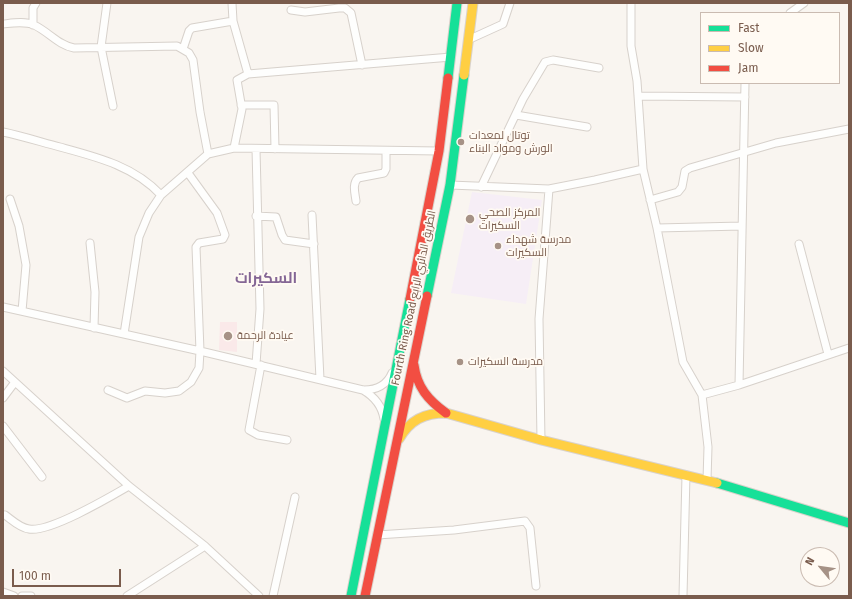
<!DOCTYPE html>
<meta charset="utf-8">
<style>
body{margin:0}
#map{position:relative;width:852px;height:599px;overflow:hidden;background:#f9f5f0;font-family:"Fira Sans",sans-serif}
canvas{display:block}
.frame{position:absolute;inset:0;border:4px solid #7a5c4d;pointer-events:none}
.legend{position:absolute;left:700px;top:12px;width:140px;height:72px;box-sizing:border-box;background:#fffaf3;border:1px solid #cabbb1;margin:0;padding:5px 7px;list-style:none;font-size:12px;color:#7a5c4d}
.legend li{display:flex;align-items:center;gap:8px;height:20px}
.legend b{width:20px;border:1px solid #cabbb1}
.north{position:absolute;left:800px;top:547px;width:40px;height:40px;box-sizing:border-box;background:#fffaf3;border:1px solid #cabbb1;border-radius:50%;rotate:299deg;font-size:11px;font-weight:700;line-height:16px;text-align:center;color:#7a5c4d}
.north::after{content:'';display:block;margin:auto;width:14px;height:18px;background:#a69286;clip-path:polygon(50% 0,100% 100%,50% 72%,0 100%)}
.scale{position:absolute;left:12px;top:569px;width:109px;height:18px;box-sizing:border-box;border:2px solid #7a5c4d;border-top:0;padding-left:5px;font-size:12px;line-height:14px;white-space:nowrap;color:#7a5c4d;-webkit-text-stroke:3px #fffaf3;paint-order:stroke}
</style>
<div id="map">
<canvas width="852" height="599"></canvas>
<div class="frame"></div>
<ul class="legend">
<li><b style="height:5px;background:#16e098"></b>Fast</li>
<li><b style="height:5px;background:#ffcf43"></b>Slow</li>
<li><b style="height:5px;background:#f24e42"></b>Jam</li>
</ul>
<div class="north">N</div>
<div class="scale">100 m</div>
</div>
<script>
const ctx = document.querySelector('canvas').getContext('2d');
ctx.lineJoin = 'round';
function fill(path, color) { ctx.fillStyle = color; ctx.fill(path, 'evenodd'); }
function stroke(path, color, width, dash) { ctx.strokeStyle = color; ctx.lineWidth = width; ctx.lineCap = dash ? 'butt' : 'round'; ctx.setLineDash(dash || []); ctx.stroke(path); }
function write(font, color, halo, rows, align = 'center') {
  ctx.font = font + ' "Fira Sans",Cairo,sans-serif'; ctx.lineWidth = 3.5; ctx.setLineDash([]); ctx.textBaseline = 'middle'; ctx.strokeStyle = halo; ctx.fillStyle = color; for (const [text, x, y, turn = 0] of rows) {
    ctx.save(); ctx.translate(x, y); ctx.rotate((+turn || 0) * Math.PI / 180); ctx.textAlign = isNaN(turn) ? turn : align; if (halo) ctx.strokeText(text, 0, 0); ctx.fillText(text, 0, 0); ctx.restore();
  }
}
const education = new Path2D(`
 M472,192l70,8 -16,104 -75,-11z`);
const medical = new Path2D(`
 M220,322h17v30l-18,-2z`);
const street = new Path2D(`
 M107,3l-6,44 12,59
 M232,3l1,18 15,53
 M631,3v43l6,35 6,88 14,59 26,134 19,33 6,52 -1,33
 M291,10l14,2 34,-4h6l6,5 11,52
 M790,13l14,-10
 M3,24c10,-1 22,-3 31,1 15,7 24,20 40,23l103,-2 12,7 4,7 7,52 8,42
 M33,25v-17l3,-5
 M470,39l33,-15 7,-21
 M183,49l6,-18 3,-3 41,-7
 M638,96l107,1
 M241,105h33l1,44
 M516,115l71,12
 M3,132c19,4 38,10 57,15 37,10 74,19 101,48
 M234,148l8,-39 -5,-29 11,-6 203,-17
 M256,149l4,160 -4,55
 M450,185l99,4 46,-9 48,-11
 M481,187l42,-88 22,-37 8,-2 46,8
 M10,199l9,27 7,39 -4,46
 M650,200l28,-8 4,-5 3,-16 5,-3 86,-25 73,-14
 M356,201c-1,-8 -4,-17 2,-23l26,-5 2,-4v-18
 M312,215l8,164
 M256,216l20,1 6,18 3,5 29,4
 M657,228l85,-2
 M90,243l5,49 -1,36
 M799,244l29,110
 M3,307l197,44 163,39c12,7 19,16 21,29
 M124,334l15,-97 10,-24 12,-18 47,-41 26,-6 205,3
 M261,365l-12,65 9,5 29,5
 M3,371l126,115 76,60 54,50
 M739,385l6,-302
 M108,390l19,8 18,-7 20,2 14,-2 12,-9 8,-14 1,-17 -4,-104 3,-4 24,-4 2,-4 -8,-22 -29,-40
 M364,390c12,0 23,-5 28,-17
 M702,395l37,-10 110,-37
 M3,398l12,-16
 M3,426l39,51
 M541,440l-2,-121 10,-130
 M5,515c7,5 15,13 24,14 20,4 81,-32 100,-43
 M377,535l77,-5 71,-9 5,7 6,58
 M3,592l11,4
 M22,596h9
 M127,596l78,-50
 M273,596l22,-99
 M683,596l3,-121`);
const fast = new Path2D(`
 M448,78l9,-75
 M427,296l23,-111 14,-110
 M717,483l132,40
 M351,596l59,-297`);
const slow = new Path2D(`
 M464,75l9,-72
 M399,439c11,-19 25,-26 47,-26l95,27 176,43`);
const jam = new Path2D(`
 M410,299l29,-148 9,-73
 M414,365c3,22 14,35 32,48
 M365,596l62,-300`);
const markers = [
 [461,142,4,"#a69286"],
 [470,219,5,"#a69286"],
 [498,246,4,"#a69286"],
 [228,336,5,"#a69286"],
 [460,362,4,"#a69286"]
];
const poiNames = [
 ["توتال لمعدات",469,136],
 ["الورش ومواد البناء",469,149],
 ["المركز الصحي",479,213],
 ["السكيرات",479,226],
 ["مدرسة شهداء",506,240],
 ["السكيرات",506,253],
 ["عيادة الرحمة",237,336],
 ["مدرسة السكيرات",468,362]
];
const streetNames = [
 ["Fourth Ring Road الطريق الدائري الرابع",414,298,-78]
];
const districtNames = [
 ["السكيرات",266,279]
];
fill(education, '#f6eef6');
fill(medical, '#fae9e9');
stroke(street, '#d7d1cb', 9);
stroke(fast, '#d9d2cb', 11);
stroke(slow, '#d9d2cb', 11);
stroke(jam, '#d9d2cb', 11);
stroke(street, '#fefefd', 7);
stroke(fast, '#16e098', 9);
stroke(slow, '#ffcf43', 9);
stroke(jam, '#f24e42', 9);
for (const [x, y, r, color] of markers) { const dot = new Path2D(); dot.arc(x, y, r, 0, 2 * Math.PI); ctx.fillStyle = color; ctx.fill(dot); stroke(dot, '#fffaf3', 1.5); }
write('11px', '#7a5c4d', '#fffaf3', poiNames, 'left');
write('11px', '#7a5c4d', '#fffaf3', streetNames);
write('bold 15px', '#846695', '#fffaf3', districtNames);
</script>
